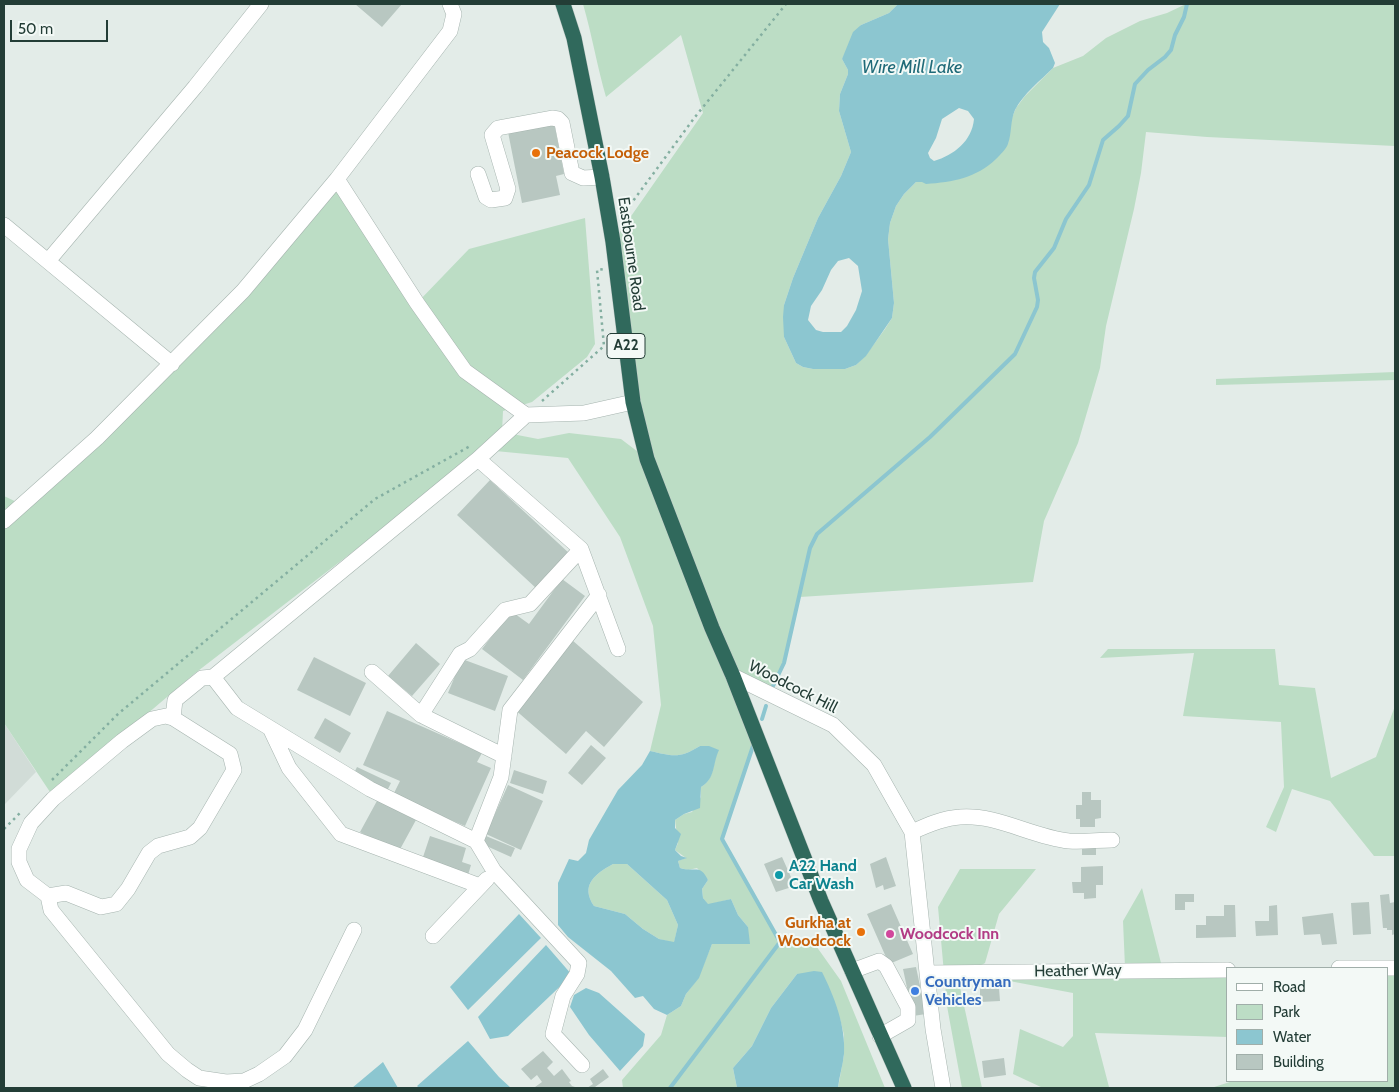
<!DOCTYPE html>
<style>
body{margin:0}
#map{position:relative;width:1399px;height:1092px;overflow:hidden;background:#e3ece8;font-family:Cabin,sans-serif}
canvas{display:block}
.frame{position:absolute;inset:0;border:5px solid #233d36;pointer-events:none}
.legend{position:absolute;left:1226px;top:967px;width:162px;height:115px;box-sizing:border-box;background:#f3f9f6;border:1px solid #a0aea9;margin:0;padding:6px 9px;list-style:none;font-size:15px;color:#233d36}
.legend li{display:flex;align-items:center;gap:10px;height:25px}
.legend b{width:25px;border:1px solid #a0aea9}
.scale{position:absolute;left:10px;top:20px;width:98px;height:22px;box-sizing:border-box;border:2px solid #233d36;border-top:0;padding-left:6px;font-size:15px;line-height:18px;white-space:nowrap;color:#233d36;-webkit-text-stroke:4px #f3f9f6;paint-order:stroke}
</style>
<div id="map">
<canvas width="1399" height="1092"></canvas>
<div class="frame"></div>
<ul class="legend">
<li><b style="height:6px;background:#fff"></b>Road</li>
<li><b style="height:14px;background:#bcddc5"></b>Park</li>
<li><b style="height:14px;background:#8cc6d0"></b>Water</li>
<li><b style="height:14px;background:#b8c7c1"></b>Building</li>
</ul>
<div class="scale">50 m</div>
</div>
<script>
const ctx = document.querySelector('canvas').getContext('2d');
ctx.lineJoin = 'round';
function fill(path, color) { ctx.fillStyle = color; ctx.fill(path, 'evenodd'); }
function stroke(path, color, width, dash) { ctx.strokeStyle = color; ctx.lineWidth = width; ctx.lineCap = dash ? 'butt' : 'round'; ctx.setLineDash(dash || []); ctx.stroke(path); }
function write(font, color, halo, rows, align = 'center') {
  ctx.font = font + ' Cabin,sans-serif'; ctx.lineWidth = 4; ctx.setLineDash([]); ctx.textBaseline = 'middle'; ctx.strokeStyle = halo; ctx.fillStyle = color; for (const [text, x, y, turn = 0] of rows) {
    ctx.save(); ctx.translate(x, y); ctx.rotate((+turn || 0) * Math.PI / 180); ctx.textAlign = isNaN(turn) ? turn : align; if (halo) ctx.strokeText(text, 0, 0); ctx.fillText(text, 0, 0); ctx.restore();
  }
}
const built = new Path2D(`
 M4,723l32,49 -32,33z`);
const green = new Path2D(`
 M583,4h315l-9,9 -28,12 -19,34 6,11v4l-8,20 -1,17 12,41 -10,24 -23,42 -25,60 -9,27v32l12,26 7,4 10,2h32l11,-4 10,-10 19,-26 7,-11 2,-15 -6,-64 2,-16 6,-17 8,-12 12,-12h6l86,-38 3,-24 5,-12 9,-12 28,-28 30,-12 23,-18 34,-17 27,-8 19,-9h209v142l-188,-9 -61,-5 -5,41 -7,36 -28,117 -6,42 -22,75 -34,78 -11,61 -233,15 -16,66 -14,32 -36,-19 20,67 -32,97 58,102 34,1 27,38 44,107h-47l6,-33v-20l-4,-16 -43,-45 -26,34 -19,38 -19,22 4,20h-114l-1,-8 39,-45 6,-20 14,-9 5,-12 12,-16 14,-34h17l19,-17 -10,-12 -7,-16 -23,6 -5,-7 -1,-9 6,-9 -11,-12 -9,2 -8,-2 -2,-7 8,-3 -11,-8 3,-7 -3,-23 9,-6 8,-2 9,-15v-10c14,-9 11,-22 17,-37l-18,-4c-21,13 -27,10 -50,5l11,-46 -8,-79 -33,-89 -52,-79 -83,-8 -291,224 -142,121 -48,-72v-227l23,11 145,-143 165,-185 80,124 52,-54 116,-31 10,126 -8,13 -55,45 -29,9 -1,21 36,7 31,-6 52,6 25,19 -33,-216 90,-129 -22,-78 -75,62c-9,-31 -14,-62 -23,-93z
 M1395,372v8l-179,5v-6z
 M1108,649h167l4,36 36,3 16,90 45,-21 19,-51v150h-21l-44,-55 -38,-12 -16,43 -10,-5 18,-40 -3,-65 -98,-6 11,-63 -94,5z
 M613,864h14l40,36 11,25 -4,18 -15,-4 -16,-10 -18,-15 -31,-8c-14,-21 1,-32 19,-42z
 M960,869h76l-37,45 -14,49 -27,15 24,110h-20l-15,-82 -9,-99z
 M1142,888l19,75 67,12v62l-133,-4 14,54 -6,1h-60l-30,-14 7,-45 43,18 10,-11v-43l-69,-13 11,-15 110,2 -2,-46z
 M1388,974h7v114h-184l22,-7h155z`);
const water = new Path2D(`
 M898,4h162l-18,28 1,10 6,6 6,15 -2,5c-12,12 -30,26 -38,42 -5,11 -3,23 -7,34 -2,5 -8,11 -12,15 -20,19 -43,23 -70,25l-4,-2h-6l-12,12 -8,12 -6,17 -2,16 6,64 -2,15 -26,38 -10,9 -11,4h-32l-10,-2 -7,-4 -12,-26 -1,-20 1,-12 9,-27 25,-60 23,-42 10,-24 -12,-41 1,-17 8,-20v-4l-6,-11 11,-27 8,-7 28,-12zM959,108l9,3 6,8c-2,22 -20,36 -40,42l-4,-3 -2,-5 8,-15 6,-19zM849,258l9,8 4,25 -6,19 -9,16 -6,6h-18l-7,-2 -8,-10 3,-14 11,-16 9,-20 7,-9z
 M700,746h9l10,4c-7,15 -3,28 -18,37l-1,21 -16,6 -9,6v8l6,6 -6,16 6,6 6,2 -9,3 2,7c14,5 20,-5 28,12l-6,9 1,9 5,6 23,-5 7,16 10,12 2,17h-38l-13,34 -13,16 -5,12 -14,9 -13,-6 -11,-13 -8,2 -24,-27 -43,-34 -10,-12v-42l11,-24 9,2 8,-8 3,-13 29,-50 24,-25 8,-14c23,5 29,8 50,-5zM613,864h14l40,36 11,25 -4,17 -15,-3 -16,-10 -18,-15 -31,-8c-14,-21 1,-32 19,-42z
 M519,914l22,24 -73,72 -18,-23z
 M546,945l26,30 -64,61 -18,3 -12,-22z
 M814,971l8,1c12,24 24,54 22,82 -1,11 -5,23 -6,34h-101l-4,-20 19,-22 19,-38 26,-34z
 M586,988l13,5 46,41 -2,12 -23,25 -31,-36 -19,-28 4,-12z
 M468,1041l31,36 12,11h-92l-2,-2z
 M383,1062l15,26h-46z`);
const stream = new Path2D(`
 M773,686l11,-23 26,-115 7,-14 113,-97 85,-83 22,-47 1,-7 -4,-22 1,-6 19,-24 12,-29 23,-34 14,-45 16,-14 9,-10 7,-32 13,-14 17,-13 6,-7 4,-15 9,-18 3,-13
 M762,719l4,-13
 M670,1088l110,-146 -58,-103 32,-96`);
const building = new Path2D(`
 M355,4h47l-20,23z
 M554,123l10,51 -8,2 4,19 -38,8 -14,-71z
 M490,480l80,74 -33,35 -80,-74z
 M562,579l23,17 -62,84 -41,-31 29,-38 18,13z
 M572,640l71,62 -39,45 -18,-16 -20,23 -53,-46z
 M416,643l24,21 -28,32 -24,-20z
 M314,657l52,26 -16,33 -53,-26z
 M462,659l46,17 -13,35 -47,-18z
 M387,711l95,42 -5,9 14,6 -26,58 -72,-31 7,-14 -37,-16z
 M325,718l26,15 -11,20 -26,-15z
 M591,745l15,13 -24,27 -14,-12z
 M357,767l34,16 -4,8 -34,-16z
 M514,770l33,11 -4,13 -33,-11z
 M508,785l35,16 -22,49 -35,-16z
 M1082,792h9v8h10v18l-6,1v8h-15v-8h-4v-14h6z
 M378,799l38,21 -18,33 -38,-21z
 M430,836l36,12 -4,14 9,3 -3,10 -46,-15z
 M486,836l29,12 -4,9 -29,-13z
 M1082,844h14v11h-14z
 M782,857l13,29 -19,6 -12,-28z
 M886,857l10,29 -12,4 -1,-5 -7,3 -6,-24z
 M1103,866v19h-7v13l-12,1v-6h-11l-1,-11h9v-15z
 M1175,894h19v8h-9v8h-10z
 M1389,894l1,9 5,-1v32l-3,1v-5h-5v-2h-4l-3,-33z
 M1369,902l2,32 -18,1 -2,-32z
 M891,904l22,50 -24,10 -22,-50z
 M1224,905h11l1,32 -40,1v-13h10v-9h18z
 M1277,905l1,30 -22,1 -1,-15h14v-15z
 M1333,913l4,31 -15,1 -2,-11 -16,1 -2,-18z
 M916,967l10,47 -13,2 -10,-47z
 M980,985h6v3h13l1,13 -20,1z
 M543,1051l10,11 -6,6 7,8 8,-7 9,12 -2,1 3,4 6,2h-42l-1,-1 7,-5 -5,-7 -6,5 -10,-11z
 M1004,1058l2,17 -22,3 -2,-17z
 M603,1069l6,8 -14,10 1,1h-9l6,-4 -3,-5z`);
const path = new Path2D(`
 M622,216l73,-99 91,-113
 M542,401l62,-55 -7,-76 7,-1
 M52,780l66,-66 257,-215 97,-54
 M4,829l18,-18`);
const minor = new Path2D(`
 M478,174l8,23 5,3 14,-2 3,-9 -16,-54 6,-7 54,-10 6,1 4,4 10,50 11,5 19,-1
 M337,179l113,-148 4,-17 -4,-10
 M4,225l168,139
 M48,261l147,-174 66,-83
 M526,415l-48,44 103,90 37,100
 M478,459l-265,218 24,31 133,81 106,52 25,-64 9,-67 89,-115
 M4,521l93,-83 146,-147 94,-112 80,124 48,68 61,44 58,-2 49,-11
 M372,672l49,43
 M733,676l100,49 41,40 38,67 21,197 10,59
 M173,718l-7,-2 -14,3 -30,22 -69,58 -22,24 -12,26v13l8,18 21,16 18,-3 35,14 15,-3 12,-15 21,-36 9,-7 32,-9 10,-9 34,-58 -4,-16 -57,-36 2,-18 27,-22 11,-1
 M270,728l19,40 52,66 139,52
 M504,756l-83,-41 39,-61 10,-5 35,-39 25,-6 51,-55
 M912,832c15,-7 31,-14 48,-15 37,-3 72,20 109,24 14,1 29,-1 43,-1
 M476,841l18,30 85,92 -2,11 -14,22 -10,38 29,31
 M48,896l3,14 117,144 19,16 12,8 27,4 18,-1 15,-7 26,-18 20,-26 49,-100
 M433,936l54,-57
 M1339,968h56
 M852,971l27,-10 7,5 22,41v13l-28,16
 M927,973l301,-3`);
const highway = new Path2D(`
 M563,4l11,34 28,139 11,65 20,160 14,57 65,169 21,48 88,225 83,187`);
const markers = [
 [536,153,5,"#e8710a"],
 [779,875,5,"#0f9aa8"],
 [861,932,5,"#e8710a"],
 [890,934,5,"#d1479c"],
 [915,991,5,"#3f7fe0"]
];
const shields = [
 [626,346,38]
];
const shieldNames = [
 ["A22",626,346]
];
const foodNames = [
 ["Peacock Lodge",546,153],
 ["Gurkha at",851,923,"right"],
 ["Woodcock",851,941,"right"]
];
const streetNames = [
 ["Eastbourne Road",631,254,82],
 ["Woodcock Hill",793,687,27],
 ["Heather Way",1078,971,-1]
];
const cultureNames = [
 ["A22 Hand",789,866],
 ["Car Wash",789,884]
];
const hotelNames = [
 ["Woodcock Inn",900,934]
];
const shopNames = [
 ["Countryman",925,982],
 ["Vehicles",925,1000]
];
const waterNames = [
 ["Wire Mill Lake",912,68]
];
fill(built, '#d1dcd7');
fill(green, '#bcddc5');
fill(water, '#8cc6d0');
stroke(stream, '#8cc6d0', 4);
fill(building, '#b8c7c1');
stroke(minor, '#a6b4af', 16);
stroke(highway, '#c1c9c7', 16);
stroke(path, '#84afa1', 2.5, [2.5, 4]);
stroke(minor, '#fff', 15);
stroke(highway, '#30695c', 15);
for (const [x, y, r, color] of markers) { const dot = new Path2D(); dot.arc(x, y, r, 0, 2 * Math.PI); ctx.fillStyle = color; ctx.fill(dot); stroke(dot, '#f3f9f6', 2); }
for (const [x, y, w] of shields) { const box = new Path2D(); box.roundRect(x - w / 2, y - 12.5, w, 25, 4); ctx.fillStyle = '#f3f9f6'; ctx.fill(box); stroke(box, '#233d36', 1); }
write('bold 15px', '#233d36', null, shieldNames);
write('bold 16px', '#c56008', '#f3f9f6', foodNames, 'left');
write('16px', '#233d36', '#f3f9f6', streetNames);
write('bold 16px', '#0d838f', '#f3f9f6', cultureNames, 'left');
write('bold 16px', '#b23c85', '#f3f9f6', hotelNames, 'left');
write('bold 16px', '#366cbe', '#f3f9f6', shopNames, 'left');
write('italic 18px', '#1f6a78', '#f3f9f6', waterNames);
</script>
